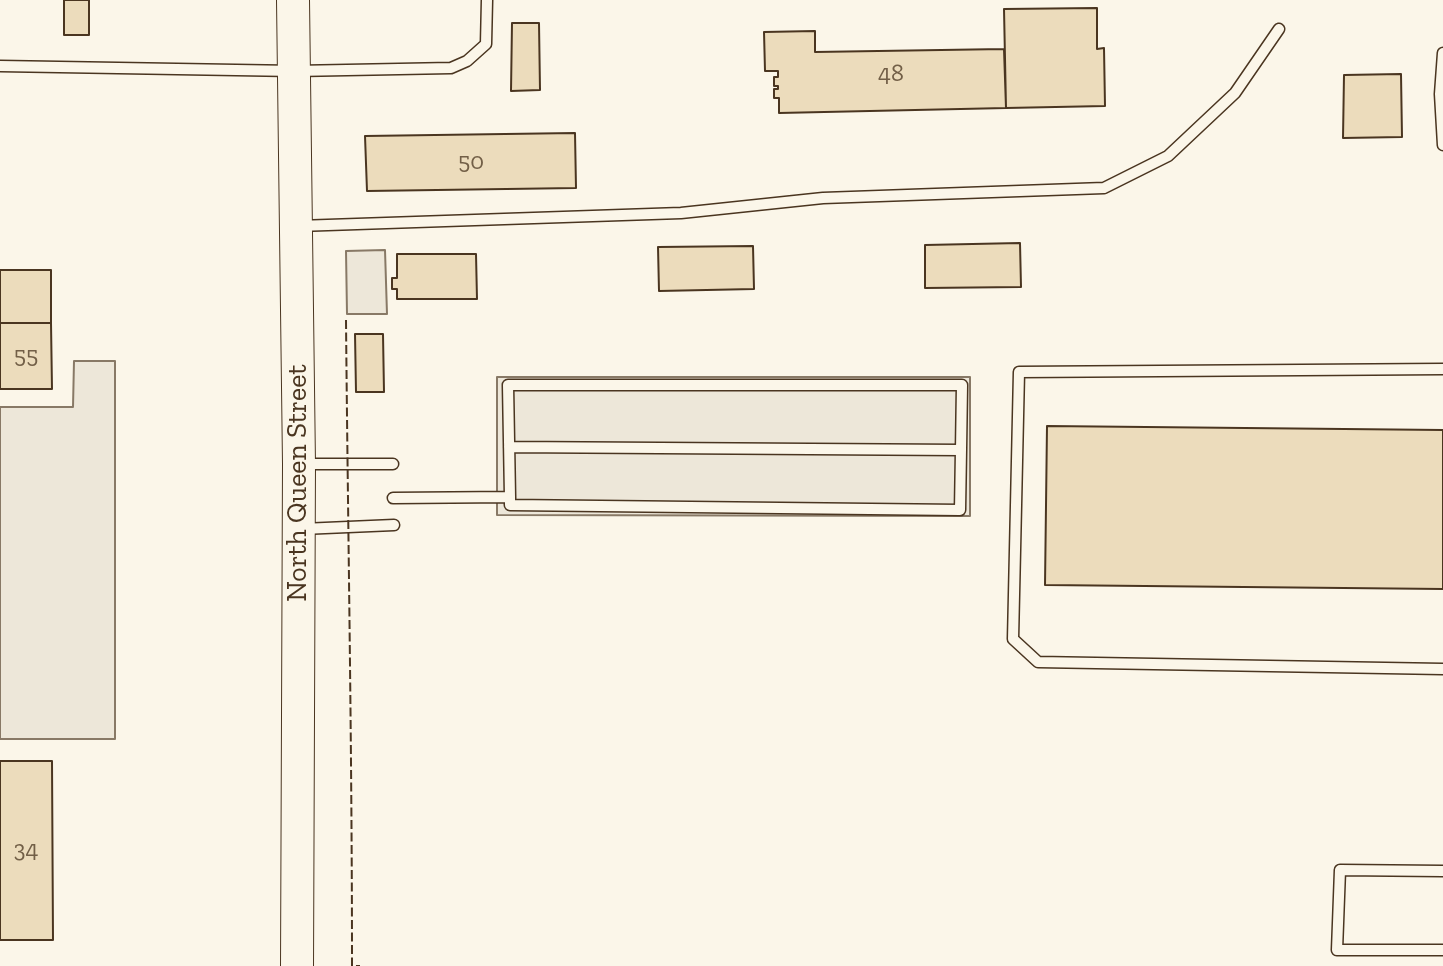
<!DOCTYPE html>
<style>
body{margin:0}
canvas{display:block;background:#fbf6e9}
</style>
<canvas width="1443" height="966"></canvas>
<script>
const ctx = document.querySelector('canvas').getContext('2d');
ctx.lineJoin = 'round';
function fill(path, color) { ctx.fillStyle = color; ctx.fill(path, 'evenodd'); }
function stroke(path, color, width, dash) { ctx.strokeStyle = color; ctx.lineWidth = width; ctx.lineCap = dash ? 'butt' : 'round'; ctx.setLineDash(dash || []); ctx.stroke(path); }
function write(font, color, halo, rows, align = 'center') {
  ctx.font = font + ' "Zilla Slab",serif'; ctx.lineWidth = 5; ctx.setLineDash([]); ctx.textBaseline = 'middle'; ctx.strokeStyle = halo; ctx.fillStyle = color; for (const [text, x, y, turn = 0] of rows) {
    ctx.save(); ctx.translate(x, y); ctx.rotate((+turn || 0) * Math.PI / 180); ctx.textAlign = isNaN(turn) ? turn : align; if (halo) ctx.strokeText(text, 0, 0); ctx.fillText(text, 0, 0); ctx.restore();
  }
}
const parking = new Path2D(`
 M385,250l2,64h-40l-1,-63z
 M74,361h41v378h-115v-332h73z
 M497,377h473v139l-473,-1z`);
const building = new Path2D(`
 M64,0h25v35h-25z
 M1097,8v41l7,-1 1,58 -99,2 -2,-99z
 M512,23h27l1,67 -29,1z
 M815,31v21l189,-3 2,59 -227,5v-15h-5v-9h4v-3h-4v-9h4v-6h-13l-1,-39z
 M1401,74l1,63 -59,1 1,-63z
 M575,133l1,55 -209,3 -2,-55z
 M1020,243l1,44 -96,1v-43z
 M753,246l1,43 -95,2 -1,-44z
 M397,254h79l1,45h-80v-10h-5v-11h5z
 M0,270h51v53h-51z
 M0,323h51l1,66h-52z
 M355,334h28l1,58h-28z
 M1047,426l396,4v159l-398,-4z
 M0,761h52l1,179h-53z`);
const service = new Path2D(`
 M1443,53l-3,41 3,51
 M0,66l295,5 156,-3 16,-7 19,-17 1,-44
 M298,226l383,-13 142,-15 281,-10 64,-32 67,-63 44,-64
 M1443,369l-424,3 -6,267 25,23 405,7
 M302,464h91
 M510,497v8l450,5 1,-60
 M393,498l117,-1 -2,-112h454l-1,65 -452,-3
 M302,529l92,-4
 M1443,871l-103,-1 -3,80h106`);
const secondary = new Path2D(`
 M293,0l6,464 -2,502`);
const fence = new Path2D(`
 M346,320c2,215 6,430 6,646h8`);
const numberNames = [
 ["48",891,74],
 ["50",471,162],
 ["55",26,356],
 ["34",26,850]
];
const streetNames = [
 ["North Queen Street",298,483,-90]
];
fill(parking, '#ede7d9');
stroke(parking, '#887966', 2);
fill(building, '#ecdcbc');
stroke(building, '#4a3520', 2);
stroke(service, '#4a3520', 13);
stroke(secondary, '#4a3520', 34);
stroke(service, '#fbf6e9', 10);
stroke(secondary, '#fbf6e9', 32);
stroke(fence, '#4a3520', 2, [9, 3.5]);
write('24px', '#725f47', null, numberNames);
write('28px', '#4a3520', '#fbf6e9', streetNames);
</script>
